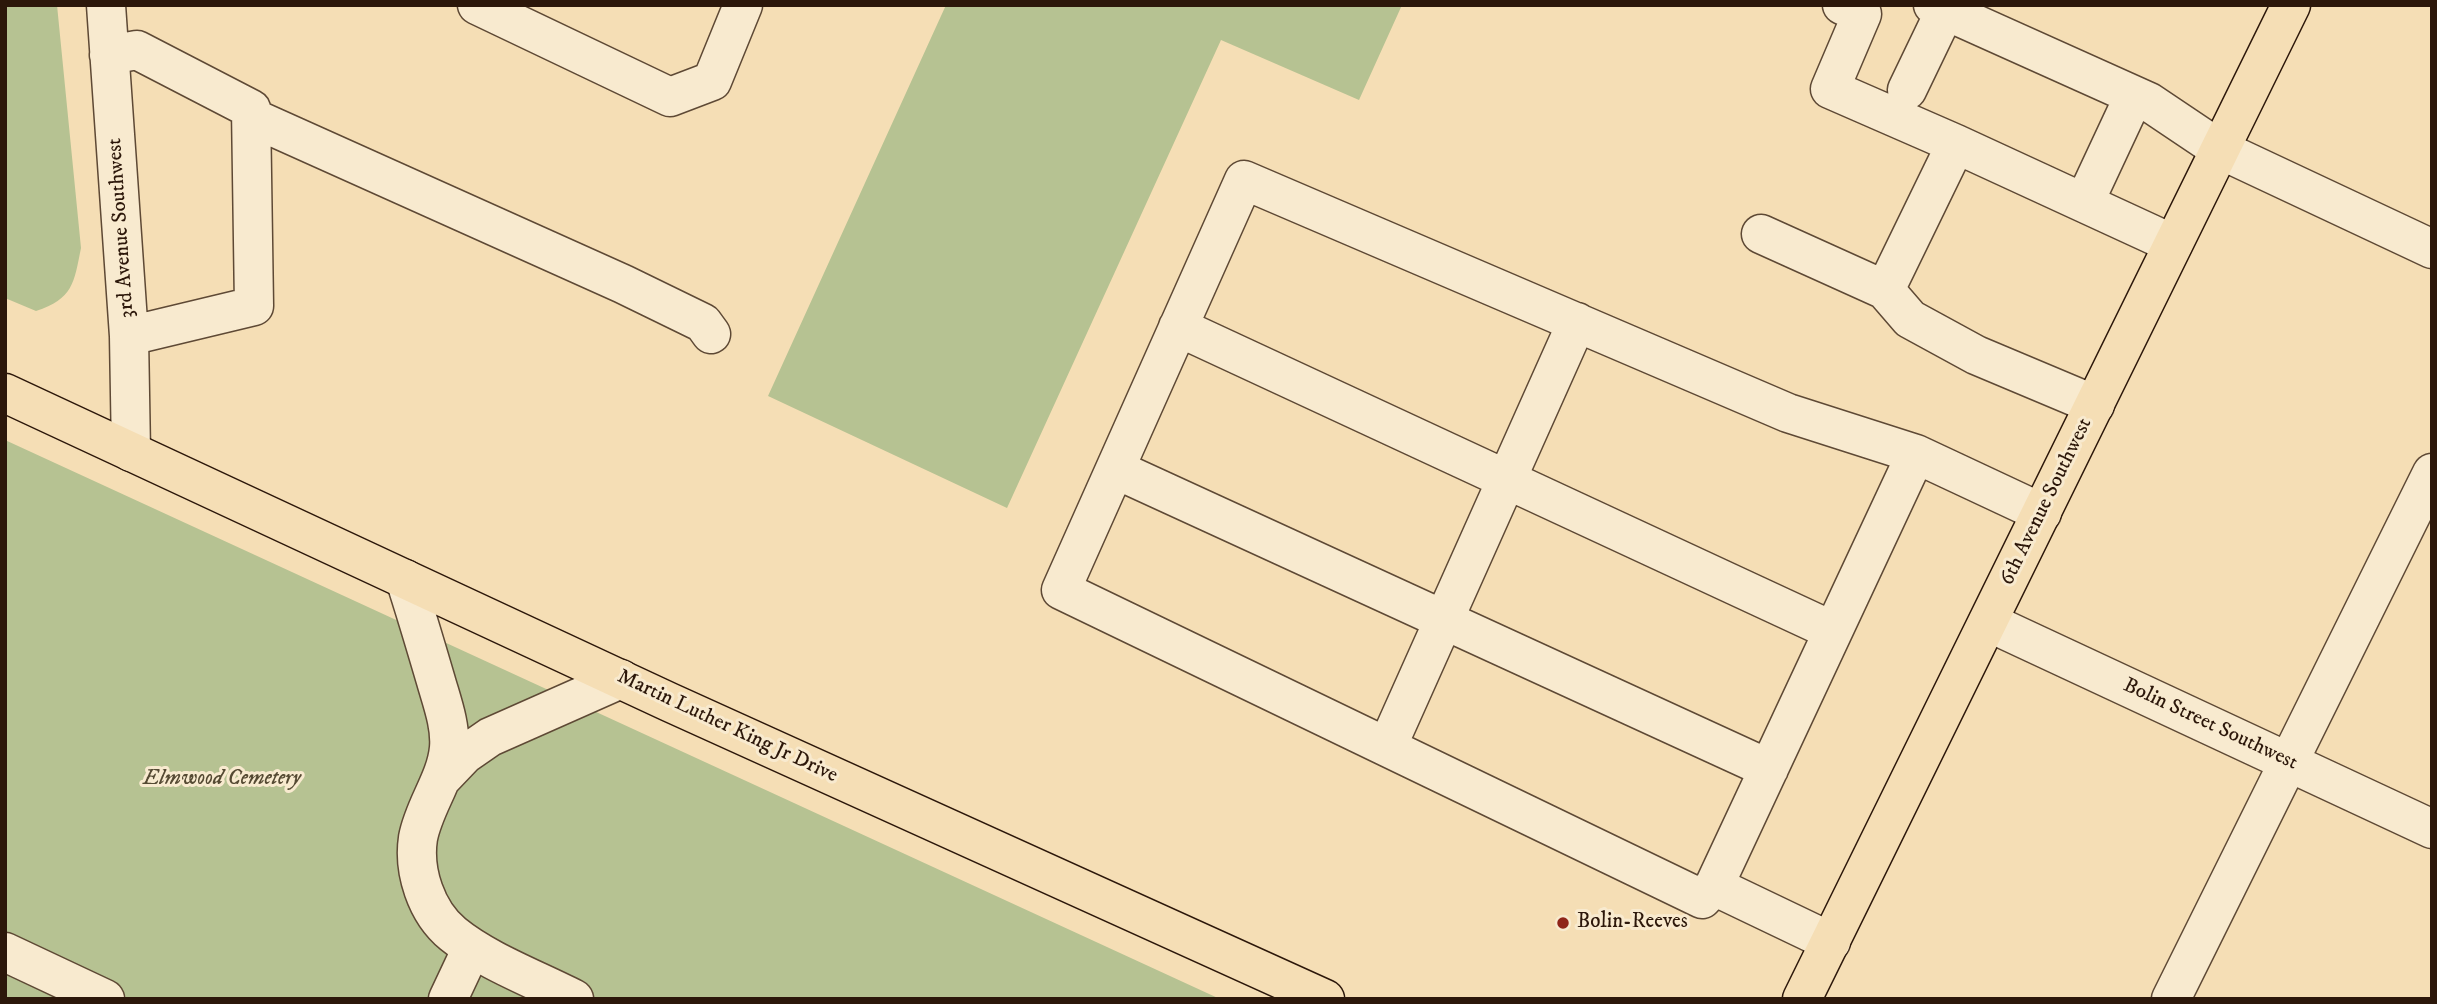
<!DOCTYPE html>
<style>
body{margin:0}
#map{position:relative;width:2437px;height:1004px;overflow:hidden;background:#f5deb5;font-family:"IM FELL DW Pica",serif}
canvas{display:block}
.frame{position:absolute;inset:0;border:7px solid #2c170a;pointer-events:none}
</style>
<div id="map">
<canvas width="2437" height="1004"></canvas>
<div class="frame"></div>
</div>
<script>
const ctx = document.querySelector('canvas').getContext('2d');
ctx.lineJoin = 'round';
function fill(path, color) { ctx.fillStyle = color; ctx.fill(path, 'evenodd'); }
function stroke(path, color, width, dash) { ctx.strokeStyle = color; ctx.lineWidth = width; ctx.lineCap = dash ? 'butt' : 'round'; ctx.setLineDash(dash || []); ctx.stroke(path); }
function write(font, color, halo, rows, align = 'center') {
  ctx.font = font + ' "IM FELL DW Pica",serif'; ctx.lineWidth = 6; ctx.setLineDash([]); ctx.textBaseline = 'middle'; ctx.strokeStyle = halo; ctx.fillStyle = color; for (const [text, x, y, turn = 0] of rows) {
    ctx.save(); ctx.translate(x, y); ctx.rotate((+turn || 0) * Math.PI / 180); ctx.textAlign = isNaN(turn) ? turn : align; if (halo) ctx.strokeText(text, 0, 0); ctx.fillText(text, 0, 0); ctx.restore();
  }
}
const green = new Path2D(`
 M5,5h52l24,243c-7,35 -8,51 -45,63l-31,-13z
 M946,5h456l-43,95 -138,-60 -214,468 -239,-112z
 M5,440l1215,559h-1215z`);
const minor = new Path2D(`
 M106,5l23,331 2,116
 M477,5l193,92 42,-16 31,-76
 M1842,5l20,9 -32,75 126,55 217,100
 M1933,5l216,97 70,47 213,100
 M109,55l28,-5 114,59 3,197 -125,30
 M1907,90l38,-79
 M251,117l372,167 80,39 8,11
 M2084,203l50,-107
 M1761,234l124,56 71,-146
 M1885,290l25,29 66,36 119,50
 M1178,327l655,304
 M1115,469l654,300
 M405,579c11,34 21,68 31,102 6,21 15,45 13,67 -3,32 -25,58 -31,90 -5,33 8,74 35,96 33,27 82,45 121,65
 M1988,622l444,207
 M1387,747l190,-425
 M442,778l22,-23 26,-18 131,-58
 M1714,886l-12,13 -641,-309 183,-410 544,233 128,41
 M1831,942l-117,-56 202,-432 126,59
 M5,952l100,47
 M448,999l24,-51
 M2171,999l261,-526`);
const major = new Path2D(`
 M5,393l664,309 656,297
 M1802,999l489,-994`);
const markers = [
 [1563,923,7,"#8f2418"]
];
const streetNames = [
 ["3rd Avenue Southwest",122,228,-94],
 ["6th Avenue Southwest",2047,502,-64],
 ["Bolin Street Southwest",2210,725,25],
 ["Martin Luther King Jr Drive",727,727,25]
];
const parkNames = [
 ["Elmwood Cemetery",222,780]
];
const poiNames = [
 ["Bolin-Reeves",1577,923]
];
fill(green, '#b6c292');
stroke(minor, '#5e4935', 41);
stroke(major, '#2c170a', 41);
stroke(minor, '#f8eacf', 38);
stroke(major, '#f5deb5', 38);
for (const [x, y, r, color] of markers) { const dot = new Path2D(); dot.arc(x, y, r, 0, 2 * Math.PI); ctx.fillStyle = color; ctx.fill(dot); stroke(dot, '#f8eacf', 2.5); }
write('21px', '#2c170a', '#f8eacf', streetNames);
write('italic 21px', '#554a33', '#f8eacf', parkNames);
write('21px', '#2c170a', '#f8eacf', poiNames, 'left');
</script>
